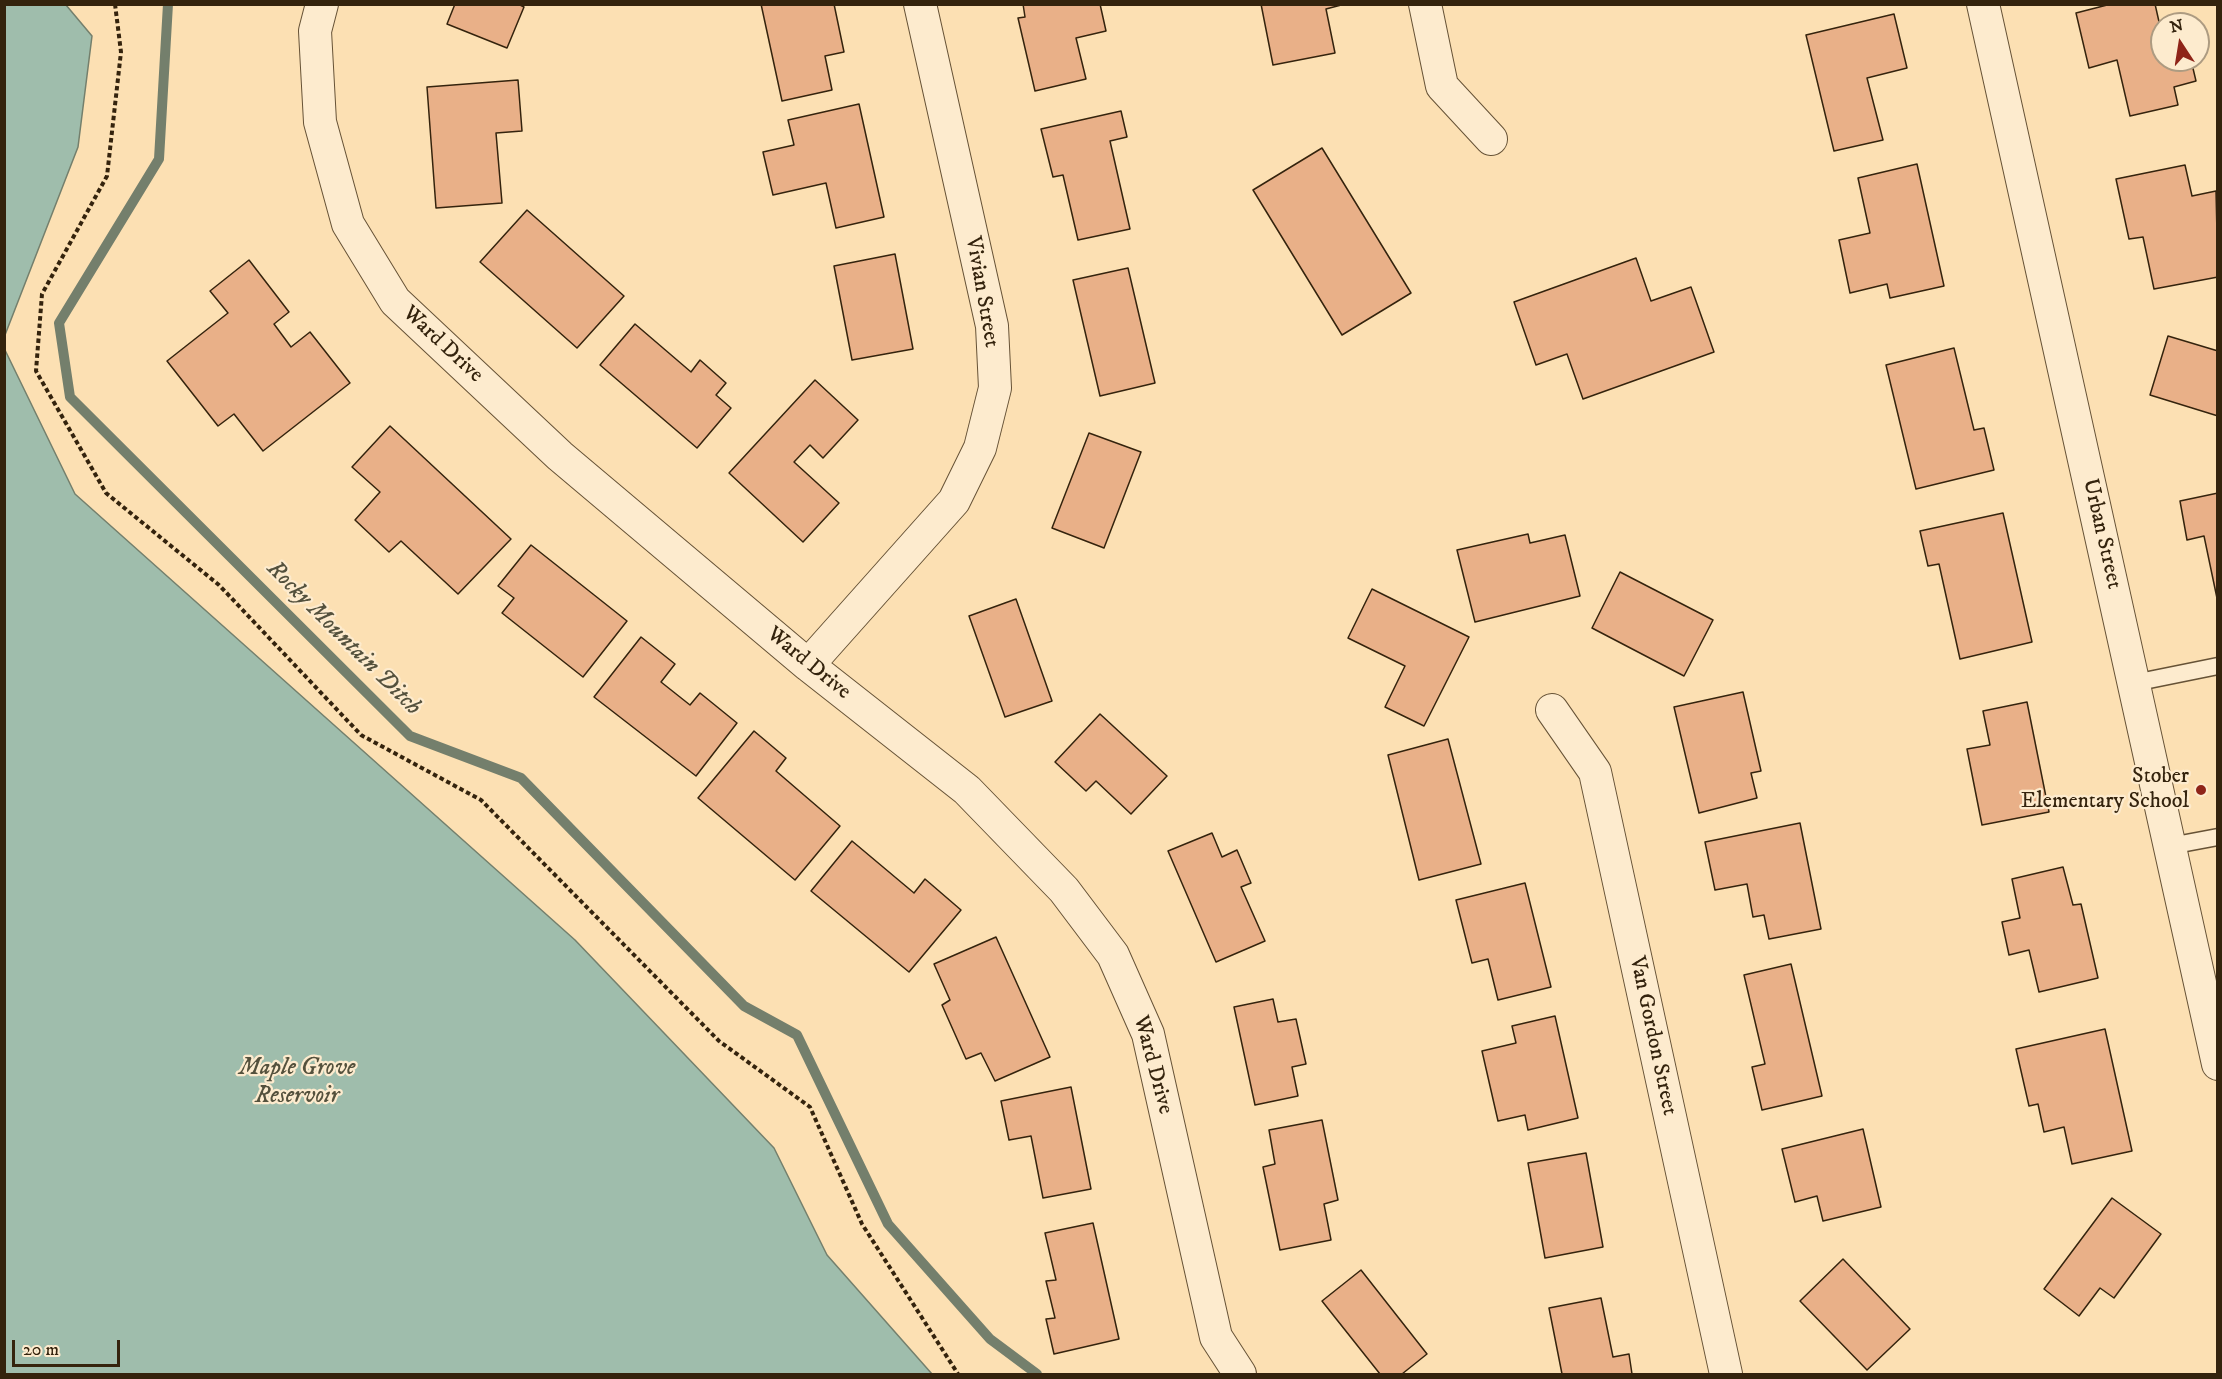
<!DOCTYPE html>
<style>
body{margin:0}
#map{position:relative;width:2222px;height:1379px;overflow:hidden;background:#fce0b3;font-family:"IM FELL DW Pica",serif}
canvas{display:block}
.frame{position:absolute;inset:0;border:6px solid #34230d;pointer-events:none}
.north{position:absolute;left:2150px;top:12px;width:60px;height:60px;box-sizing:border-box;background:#fdebce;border:2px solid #ad9b81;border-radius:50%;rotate:348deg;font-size:16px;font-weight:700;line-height:24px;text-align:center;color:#34230d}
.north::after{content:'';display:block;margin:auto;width:21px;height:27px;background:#8f2418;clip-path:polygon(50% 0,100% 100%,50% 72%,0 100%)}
.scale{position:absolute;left:12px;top:1340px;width:108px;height:27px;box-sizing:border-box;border:3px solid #34230d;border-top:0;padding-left:8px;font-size:18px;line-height:21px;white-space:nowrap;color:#34230d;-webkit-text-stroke:4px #fdebce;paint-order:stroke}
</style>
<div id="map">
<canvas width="2222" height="1379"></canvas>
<div class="frame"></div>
<div class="north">N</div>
<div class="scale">20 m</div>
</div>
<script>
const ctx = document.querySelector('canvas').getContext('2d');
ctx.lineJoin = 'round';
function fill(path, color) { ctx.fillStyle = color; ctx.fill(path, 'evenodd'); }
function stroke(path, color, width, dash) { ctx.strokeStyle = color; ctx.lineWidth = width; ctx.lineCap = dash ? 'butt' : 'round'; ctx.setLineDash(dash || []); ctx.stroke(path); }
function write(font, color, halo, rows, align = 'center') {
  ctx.font = font + ' "IM FELL DW Pica",serif'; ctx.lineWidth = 4.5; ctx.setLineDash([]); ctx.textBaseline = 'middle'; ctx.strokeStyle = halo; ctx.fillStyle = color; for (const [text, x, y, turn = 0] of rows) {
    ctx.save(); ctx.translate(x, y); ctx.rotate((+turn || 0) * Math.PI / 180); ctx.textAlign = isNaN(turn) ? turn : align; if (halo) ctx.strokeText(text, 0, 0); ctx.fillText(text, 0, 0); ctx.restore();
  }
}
const water = new Path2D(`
 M5,4l61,1 26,31 -14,111 -73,188z
 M4,348l71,146 500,446 199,208 53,107 105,119h-927z`);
const stream = new Path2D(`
 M168,4l-9,155 -100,164 11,74 340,339 111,42 223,228 53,29 91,189 102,115 47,35`);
const building = new Path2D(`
 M455,4h63l6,3 -17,41 -60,-24z
 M761,4h73l10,48 -19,4 7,34 -50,11z
 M1023,4h77l6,27 -30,7 10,41 -51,12 -17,-73 7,-1z
 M1261,4h84l-19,5 9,44 -62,12z
 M2111,4h44l7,31v25h29l5,21 -22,6 4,18 -48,11 -13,-56 -28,8 -13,-55z
 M1894,14l13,54 -40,10 16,62 -49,11 -28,-116z
 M518,80l4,51 -26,2 6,70 -66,5 -9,-121z
 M859,104l25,113 -48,11 -10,-45 -53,12 -10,-43 31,-7 -6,-25z
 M1121,111l6,26 -17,4 20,88 -52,11 -15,-65 -10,2 -12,-48z
 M1322,148l89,145 -69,42 -89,-145z
 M1917,164l27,122 -54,12 -3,-14 -37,9 -11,-53 31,-7 -12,-55z
 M2185,165l7,31 24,-5 2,86 -64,12 -11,-52 -14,2 -13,-60z
 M527,210l97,86 -47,52 -97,-86z
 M895,254l18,95 -61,11 -18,-94z
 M1636,258l15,43 40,-14 23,65 -131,47 -16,-45 -31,11 -22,-63z
 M249,260l40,52 -15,12 17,23 19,-15 40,51 -87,68 -29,-37 -16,12 -51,-65 61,-48 -18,-22z
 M1128,268l27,115 -55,13 -27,-116z
 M635,324l56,48 9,-12 26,23 -10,12 15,13 -34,40 -97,-83z
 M2168,336l50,15v65l-68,-21z
 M1954,348l20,82 10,-2 10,42 -78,19 -30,-124z
 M815,380l43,40 -35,38 -13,-13 -16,17 45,41 -36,39 -74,-69z
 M390,426l121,113 -53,55 -57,-53 -12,11 -34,-32 25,-28 -28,-25z
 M1089,433l52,19 -37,96 -52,-20z
 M2218,493v110l-14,-67 -17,4 -7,-39z
 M2003,513l29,129 -72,17 -21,-95 -11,2 -8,-35z
 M1528,534l2,9 35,-8 15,61 -105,26 -18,-72z
 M531,545l96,76 -44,56 -81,-64 12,-15 -16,-12z
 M1620,572l93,48 -29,56 -92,-48z
 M1372,589l97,48 -45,89 -39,-19 20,-41 -57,-28z
 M1016,599l36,102 -47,16 -36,-101z
 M641,637l34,27 -14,18 29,23 10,-12 37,30 -41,53 -102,-79z
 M1743,692l18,79 -10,2 6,25 -58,15 -25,-106z
 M2027,702l22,110 -67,13 -15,-76 23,-4 -7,-34z
 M1100,714l67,62 -36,38 -35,-33 -10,10 -31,-29z
 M754,731l32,27 -10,13 64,55 -45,54 -97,-82z
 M1448,739l33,125 -62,16 -31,-125z
 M1800,823l21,106 -52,10 -5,-24 -11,2 -6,-33 -32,6 -10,-48z
 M1212,833l10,24 15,-7 14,33 -10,4 24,54 -49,21 -48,-111z
 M852,841l62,52 11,-14 36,31 -52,62 -98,-81z
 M2063,867l10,38 8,-1 17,74 -59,14 -10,-42 -20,5 -7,-33 18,-4 -8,-39z
 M1525,883l26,104 -53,13 -10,-41 -16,4 -16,-63z
 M996,937l54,120 -55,24 -14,-28 -15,6 -24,-54 8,-5 -16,-36z
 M1791,964l31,132 -60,14 -10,-43 13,-3 -21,-89z
 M1273,999l5,23 18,-3 10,45 -14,3 6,29 -43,9 -21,-98z
 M1555,1016l23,102 -50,12 -3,-15 -27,6 -16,-70 34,-8 -4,-17z
 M2105,1029l27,122 -60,13 -8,-37 -20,5 -6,-28 -9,2 -13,-57z
 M1071,1087l20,102 -48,9 -12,-62 -22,4 -8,-39z
 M1322,1120l16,80 -14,4 7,36 -51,10 -17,-83 12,-3 -6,-34z
 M1863,1129l18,78 -58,14 -6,-25 -22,6 -13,-53z
 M1586,1153l17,94 -58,11 -17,-95z
 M2112,1198l49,36 -47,64 -14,-10 -21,28 -35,-27z
 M1093,1223l26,116 -65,15 -8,-35 9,-1 -9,-37 10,-1 -11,-47z
 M1843,1259l67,70 -43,41 -67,-69z
 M1361,1270l66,84 -25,20h-22l-58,-73z
 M1601,1298l12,59 16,-3 3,20h-70l-13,-66z`);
const path = new Path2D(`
 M115,4l6,48 -14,124 -65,118 -6,77 70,122 113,92 142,150 120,65 238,241 91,66 52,117 96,150`);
const service = new Path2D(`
 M2134,683l84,-17
 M2170,846l48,-9`);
const minor = new Path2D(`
 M322,4l-7,27 5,91 28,102 47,77 165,155 248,209 159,125 97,100 49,65 35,79 68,303 24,37
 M1425,4l17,82 49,53
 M1983,4l235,1060
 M808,665l146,-164 26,-53 15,-60 -3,-62 -72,-322
 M1552,710l43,62 131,602`);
const markers = [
 [2201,790,6,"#8f2418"]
];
const streetNames = [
 ["Vivian Street",981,292,80],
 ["Ward Drive",442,345,43],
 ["Urban Street",2101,534,77],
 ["Ward Drive",808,664,39],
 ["Van Gordon Street",1652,1036,78],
 ["Ward Drive",1152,1065,75]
];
const poiNames = [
 ["Stober",2189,777],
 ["Elementary School",2189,802]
];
const waterNames = [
 ["Rocky Mountain Ditch",343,639,45],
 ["Maple Grove",297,1069],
 ["Reservoir",297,1097]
];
fill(water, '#9fbdac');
stroke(water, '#747f6c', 1.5);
stroke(stream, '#747f6c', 10);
fill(building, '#e9b088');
stroke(building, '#34230d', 1.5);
stroke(service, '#665236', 19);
stroke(minor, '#665236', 34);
stroke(path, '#34230d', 4, [4.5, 3]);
stroke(service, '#fdebce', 16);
stroke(minor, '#fdebce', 32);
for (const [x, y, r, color] of markers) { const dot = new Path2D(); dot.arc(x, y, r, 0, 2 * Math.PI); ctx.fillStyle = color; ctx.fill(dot); stroke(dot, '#fdebce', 2); }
write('22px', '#34230d', '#fdebce', streetNames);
write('22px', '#34230d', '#fdebce', poiNames, 'right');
write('italic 24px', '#54513d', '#fdebce', waterNames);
</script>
